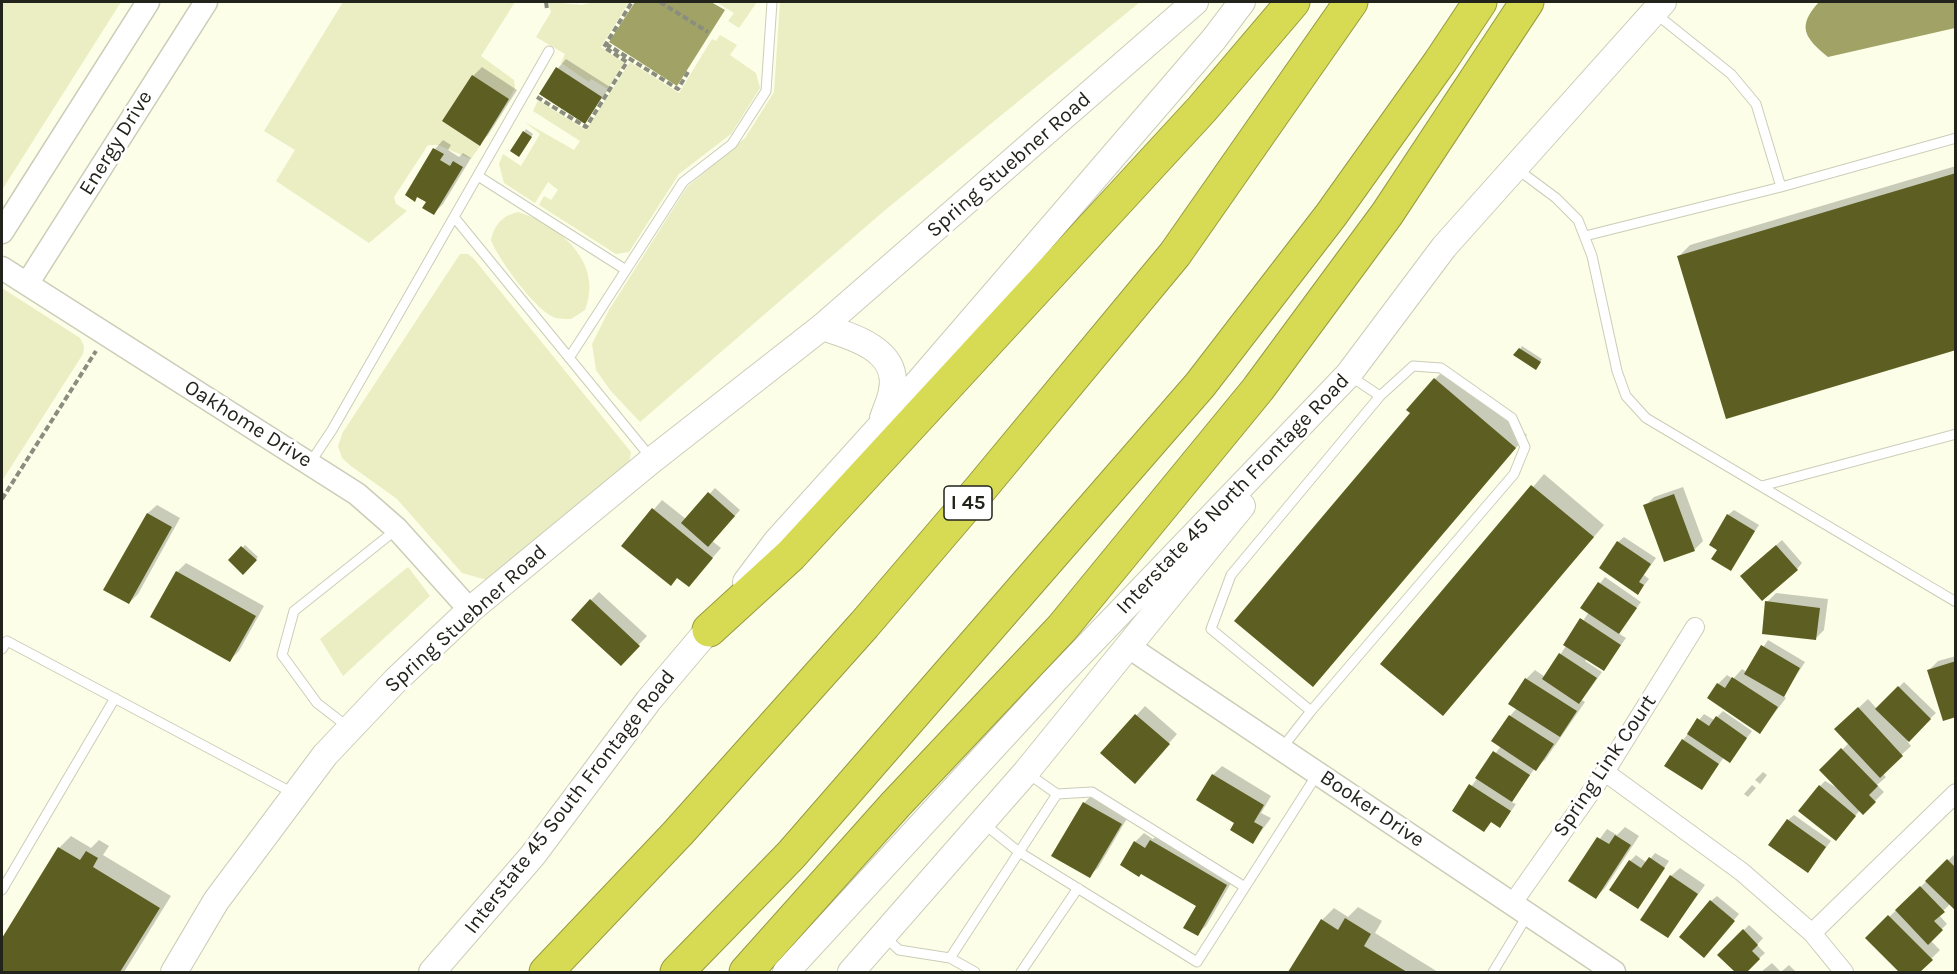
<!DOCTYPE html>
<style>
body{margin:0}
#map{position:relative;width:1957px;height:974px;overflow:hidden;background:#fcfee8;font-family:Karla,sans-serif}
canvas{display:block}
.frame{position:absolute;inset:0;border:3px solid #22231b;pointer-events:none}
</style>
<div id="map">
<canvas width="1957" height="974"></canvas>
<div class="frame"></div>
</div>
<script>
const ctx = document.querySelector('canvas').getContext('2d');
ctx.lineJoin = 'round';
function fill(path, color) { ctx.fillStyle = color; ctx.fill(path, 'evenodd'); }
function stroke(path, color, width, dash) { ctx.strokeStyle = color; ctx.lineWidth = width; ctx.lineCap = dash ? 'butt' : 'round'; ctx.setLineDash(dash || []); ctx.stroke(path); }
function write(font, color, halo, rows, align = 'center') {
  ctx.font = font + ' Karla,sans-serif'; ctx.lineWidth = 6; ctx.setLineDash([]); ctx.textBaseline = 'middle'; ctx.strokeStyle = halo; ctx.fillStyle = color; for (const [text, x, y, turn = 0] of rows) {
    ctx.save(); ctx.translate(x, y); ctx.rotate((+turn || 0) * Math.PI / 180); ctx.textAlign = isNaN(turn) ? turn : align; if (halo) ctx.strokeText(text, 0, 0); ctx.fillText(text, 0, 0); ctx.restore();
  }
}
const green = new Path2D(`
 M2,2h119l-119,188z
 M343,2h172l-34,54 33,24 1,8 -6,11 -37,-23 -29,45 37,25 -9,13 -33,-14h-10l-34,52 2,7 11,7 -38,32 -93,-62 19,-31 -31,-19z
 M548,2l34,3 12,-3h35l-28,45 23,16 -16,26 -17,-10 -2,3 -28,-19 4,-9 -29,-17 15,-25z
 M716,2h41l-18,26 -11,-7 6,-8z
 M780,2h360l-256,209 -244,211 -30,-32 -14,-20 -4,-26 17,-34 78,-123 58,-49 29,-46z
 M720,35l17,10 -7,10 26,18 4,15 -29,46 -52,40 -50,78 -13,2 -77,-49 5,-9 7,4 7,-10 -10,-8 -13,21 -31,-20 -5,-19 4,-10 18,12 19,-32 -15,-12 49,28 6,-9 -47,-30 5,-11 48,30 44,-68 49,31 33,-54 4,2z
 M518,212c42,13 86,51 67,98l-14,9c-5,0 -13,0 -18,-2 -19,-9 -55,-58 -62,-77 4,-16 11,-24 27,-28z
 M460,254h8l6,5 157,193 -3,16 -141,112 -25,-7 -65,-74 -46,-33 -9,-8 -4,-12 5,-14z
 M2,288l78,50 4,8 -1,8 -81,127z
 M408,567l22,29 -87,80 -23,-37z`);
const water = new Path2D(`
 M635,2h76l14,8 -48,76 -68,-44z
 M1819,2h136v26l-127,29c-23,-19 -32,-30 -9,-55z`);
const shadow = new Path2D(`
 M566,59l44,28 -25,35 -27,-54z
 M482,67l35,23 -29,45 -9,9 -6,-68z
 M526,129l7,5 -11,18 -10,-2z
 M443,140l8,5 -3,5 11,7 4,-4 8,5 -28,46 -9,9 -6,-12 -10,-5 -11,-1 28,-46z
 M1956,166v183l-278,-92 12,-12z
 M1522,346l20,13 -4,7 -18,-17z
 M1447,367l80,68 -214,250 122,-306z
 M1544,474l60,51 -161,189 -60,-50z
 M1683,487l20,54 -9,9 -49,-44 9,-9z
 M715,488l25,22 -28,31 9,7 -32,37 -66,-40 39,-45 24,19z
 M157,505l23,13 -42,76 -9,9 -24,-14 43,-76z
 M1734,510l25,15 -29,44 -11,-20 9,-34z
 M1624,537l32,21 -12,17 5,4 -11,14 -20,-51z
 M1782,540l20,23 -5,6 -49,1z
 M245,545l13,12 -15,16 -13,-13z
 M186,563l78,43 -25,45 -9,9 -53,-88z
 M1605,577l36,25 -23,31 8,5 -22,31 -17,-10 -2,2 17,11 -20,28 3,2 -40,58 -10,8 -24,34 5,2 -11,16 -13,1 -8,9 -30,-20 47,-64 9,-30 7,-8 9,-29 9,-9 10,7 44,-65 -7,-5z
 M599,592l48,44 -18,19 -38,-55z
 M1776,593l52,6 -4,31 -8,8 -49,-36z
 M1768,640l37,22 -22,34 3,2 -26,34 -42,-48 9,-9 6,4 9,-10 5,3z
 M1956,656v60l-27,-46 9,-9z
 M1904,682l32,31 -29,28 4,5 -29,27 4,4 -9,8 7,7 -21,21 -3,-3 -19,23 -21,-47 5,-5 14,8 -18,-19 28,-27 -13,-14 32,-30 9,10z
 M1145,706l32,28 -34,39 -41,-20z
 M1723,711l29,20 -22,30 -6,-4 -22,31 -19,-48 21,-26 10,6z
 M1222,766l49,30 -10,17 10,5 -18,24 -16,-19 -24,-48z
 M1763,772l4,3 -7,9 -5,-4z
 M1752,785l4,3 -8,9 -4,-3z
 M1093,794l36,21 -31,53 -9,8 -36,-21 31,-52z
 M1794,815l37,26 -23,30 -20,-51z
 M1625,827l14,9 -34,52 -9,9 -26,-17 37,-51 10,6z
 M1160,832l75,44 -29,50 -9,8 1,-28 -63,-64 9,-9 9,6z
 M71,836l20,12 8,-8 10,6 -6,9 68,41 -47,76h-122v-31l57,-93z
 M1655,853l14,8 -26,40 -13,-40 6,-6 11,8z
 M1956,853v56l-6,-5 -11,11 8,9 -17,16 10,10 -22,22h-17l-34,-34z
 M1680,868l25,17 -37,51 3,-60z
 M1717,896l22,18 -30,36 2,-49z
 M1358,907l24,14 -7,12 63,39h-148l32,-52 12,-12 14,9z
 M1749,925l14,13 -6,7 8,8 -20,19h-8l-18,-17z
 M1772,963l9,9h-20z
 M1789,965l7,7h-15z`);
const building = new Path2D(`
 M556,67l46,30 -17,27 -46,-30z
 M472,75l37,24 -29,47 -38,-25z
 M523,131l9,6 -13,20 -9,-6z
 M433,148l11,6 -4,6 10,6 3,-5 10,6 -29,48 -12,-7 4,-6 -9,-5 -2,5 -10,-7z
 M1956,173v177l-230,69 -49,-163z
 M1519,348l22,14 -5,8 -23,-15z
 M1434,378l82,70 -203,239 -79,-66 176,-208 -4,-3z
 M1531,485l63,52 -151,179 -63,-52z
 M708,492l27,24 -27,31 -27,-24z
 M1674,494l21,57 -31,11 -21,-57z
 M652,508l61,50 -24,29 -12,-9 -6,8 -50,-40z
 M147,513l25,14 -43,77 -26,-14z
 M1727,514l28,17 -24,40 -20,-12 6,-9 -8,-5z
 M1617,541l34,23 -12,18 5,3 -6,10 -39,-27z
 M1776,545l22,25 -36,31 -22,-25z
 M241,546l16,14 -14,15 -15,-15z
 M176,571l80,45 -26,46 -80,-45z
 M1598,582l39,26 -18,26 -39,-26z
 M590,599l50,47 -19,20 -50,-46z
 M1765,601l55,7 -4,32 -54,-6z
 M1580,618l41,27 -17,26 -41,-26z
 M1761,645l39,23 -16,29 -40,-23z
 M1559,653l38,25 -18,26 -37,-25z
 M1956,661v56l-13,4 -16,-51z
 M1732,677l46,30 -18,27 -53,-36 10,-15 8,5z
 M1525,678l52,33 -17,26 -52,-33z
 M1898,686l33,33 -22,23 -34,-33z
 M1858,707l45,49 -23,22 -46,-49z
 M1135,714l35,30 -35,40 -35,-31z
 M1509,715l45,29 -18,27 -45,-30z
 M1716,716l31,22 -17,25 -43,-29 10,-16 12,8z
 M1682,739l37,25 -17,26 -38,-24z
 M1841,748l37,38 -9,9 7,7 -13,13 -44,-45z
 M1493,751l37,24 -18,27 -37,-24z
 M1212,774l52,31 -10,17 9,5 -10,17 -23,-14 4,-7 -38,-23z
 M1469,784l42,27 -11,17 -9,-6 -7,10 -32,-21z
 M1819,785l37,31 -20,25 -38,-30z
 M1083,802l39,22 -32,54 -39,-22z
 M1787,819l39,28 -18,26 -40,-28z
 M1615,835l16,10 -35,54 -28,-18 29,-44 12,7z
 M1150,840l77,45 -29,51 -15,-8 13,-22 -55,-32 -2,3 -19,-12 14,-24 11,7z
 M58,847l22,13 6,-9 12,7 -5,9 67,41 -40,64h-118v-34z
 M1649,857l16,11 -27,41 -29,-19 20,-30 12,8z
 M1947,859l9,9v43l-31,-30z
 M1670,875l28,19 -30,44 -28,-18z
 M1920,886l25,26 -11,9 9,9 -15,15 -33,-35z
 M1710,900l25,21 -31,37 -25,-21z
 M1888,915l45,45 -13,12h-21l-34,-34z
 M1345,918l26,16 -7,12 43,26h-119l33,-53 17,11z
 M1743,929l15,16 -6,6 8,8 -13,13h-12l-18,-17z`);
const path = new Path2D(`
 M546,2l1,7
 M660,2l48,30
 M606,44l72,45 10,-17
 M537,97l49,30 41,-65 -23,-15 28,-45
 M2,499l94,-148`);
const service = new Path2D(`
 M1656,14l75,60 25,30 25,83
 M1517,169l39,29 22,22 14,36 25,115 9,25 20,22 310,184
 M478,176l148,94
 M454,217l198,242
 M1585,236l196,-49 175,-49
 M569,358l114,-176 49,-38 34,-53 6,-89
 M1350,376l30,20 33,-30 28,2 71,50 13,29 -11,27 -203,237 -100,-82 20,-54 149,-179
 M310,463l22,-33 217,-379
 M1762,486l194,-52
 M2,649l5,-8 286,152
 M348,727l-31,-24 -35,-48 12,-44 103,-82
 M1282,748l29,-37
 M1027,773l30,21 35,-2 153,95
 M983,823l36,29 178,110 121,-189
 M2,890l113,-192
 M885,937l14,13 51,8
 M975,972l-25,-14 107,-164
 M1021,972l57,-84
 M1493,972l34,-56`);
const minor = new Path2D(`
 M1605,772l137,100 70,61 32,39
 M1512,904l93,-132 90,-145
 M1812,933l144,-140`);
const tertiary = new Path2D(`
 M2,232l146,-230
 M2,268l355,226 40,35 73,81
 M27,284l179,-282
 M1129,647l485,325`);
const secondary = new Path2D(`
 M822,327c30,9 78,23 70,63 -1,9 -6,19 -9,28
 M746,582l30,-40 103,-114 335,-389 28,-37
 M174,972l42,-71 109,-146 70,-74 75,-71 182,-150 170,-133 373,-325
 M432,972l101,-117 116,-155 71,-84
 M786,972l268,-291 294,-306 96,-128 219,-245
 M851,972l175,-200 216,-266`);
const motorway = new Path2D(`
 M709,630l82,-75 411,-446 91,-107
 M546,972l132,-139 186,-208 117,-137 194,-234 176,-252
 M677,972l114,-117 409,-470 131,-170 109,-153 40,-60
 M746,972l150,-168 166,-176 196,-239 129,-175 140,-212`);
const shields = [
 [968,503,48]
];
const shieldNames = [
 ["I 45",968,503]
];
const streetNames = [
 ["Energy Drive",116,143,-58],
 ["Spring Stuebner Road",1009,165,-41],
 ["Oakhome Drive",248,424,32],
 ["Interstate 45 North Frontage Road",1233,494,-46],
 ["Spring Stuebner Road",466,619,-42],
 ["Spring Link Court",1605,766,-56],
 ["Interstate 45 South Frontage Road",570,802,-52],
 ["Booker Drive",1372,809,34]
];
fill(green, '#ebeec2');
fill(water, '#a0a365');
fill(shadow, '#0003');
fill(building, '#5d5f22');
stroke(service, '#cbcdb8', 11);
stroke(minor, '#cbcdb8', 20);
stroke(tertiary, '#cbcdb8', 25);
stroke(secondary, '#cbcdb8', 28);
stroke(motorway, '#989b40', 35);
stroke(path, '#8b8d7e', 4, [6, 3]);
stroke(service, '#fff', 9);
stroke(minor, '#fff', 18);
stroke(tertiary, '#fff', 22);
stroke(secondary, '#fff', 26);
stroke(motorway, '#d7db54', 33);
for (const [x, y, w] of shields) { const box = new Path2D(); box.roundRect(x - w / 2, y - 17, w, 34, 4.5); ctx.fillStyle = '#fff'; ctx.fill(box); stroke(box, '#22231b', 1.5); }
write('bold 20px', '#22231b', null, shieldNames);
write('21px', '#22231b', '#fff', streetNames);
</script>
